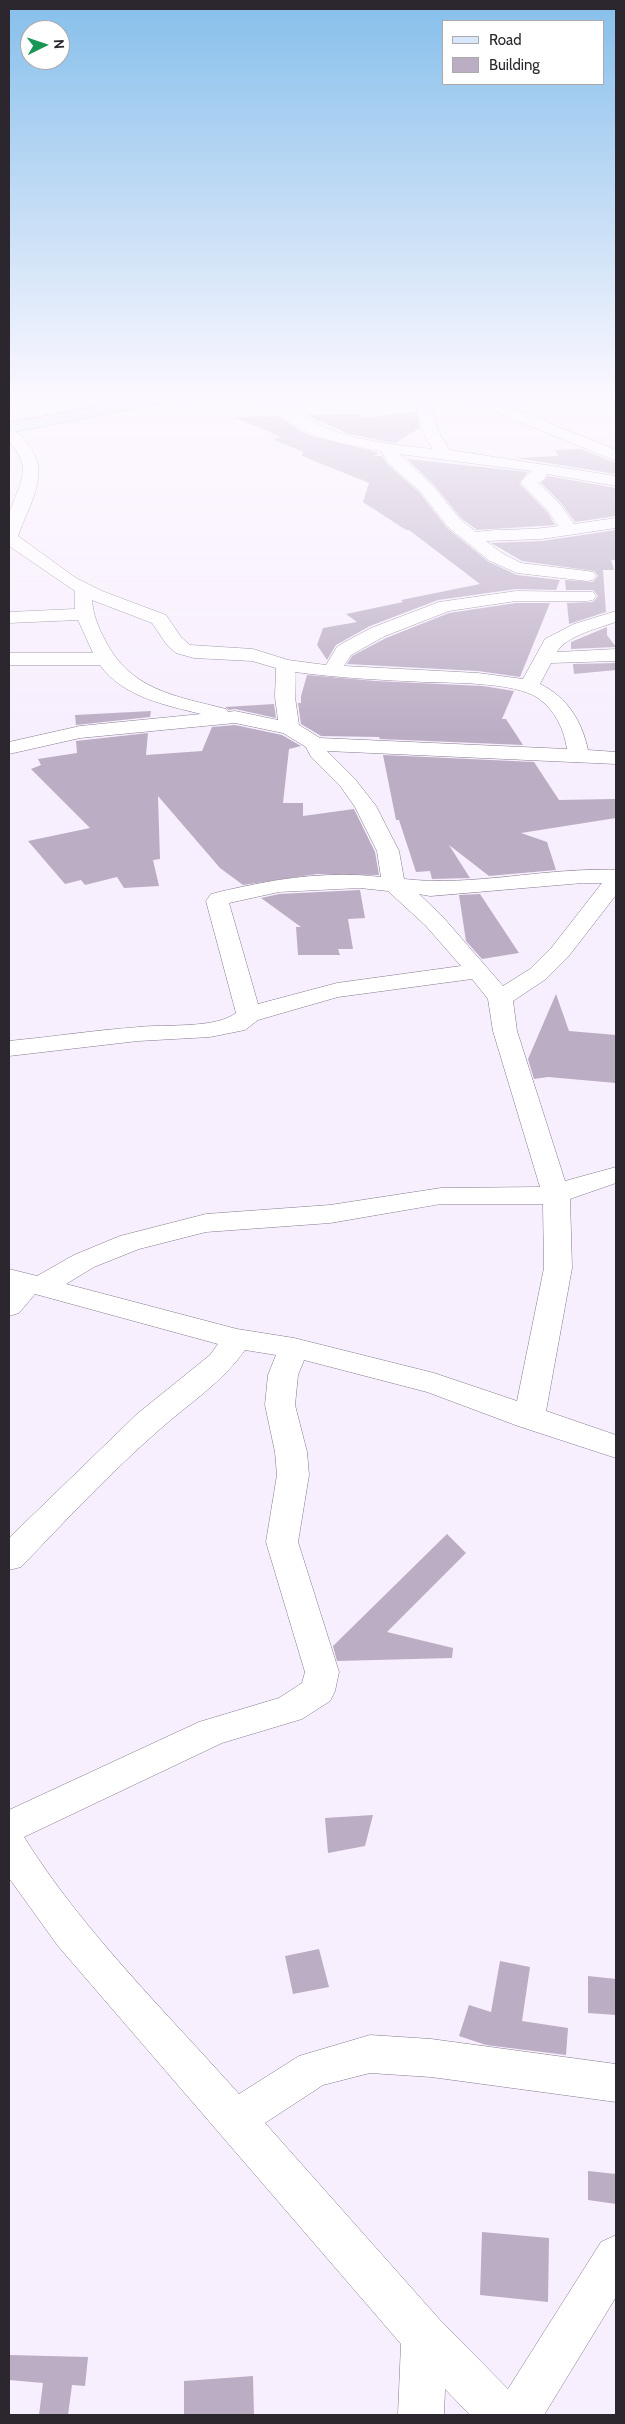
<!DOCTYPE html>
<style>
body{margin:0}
#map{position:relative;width:625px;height:2424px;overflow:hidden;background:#f8effe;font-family:Cabin,sans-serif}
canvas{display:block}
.frame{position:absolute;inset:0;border:10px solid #2c272f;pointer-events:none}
.legend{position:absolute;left:442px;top:20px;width:162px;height:65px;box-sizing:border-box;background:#fff;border:1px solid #aba9ac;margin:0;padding:6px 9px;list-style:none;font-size:15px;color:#2c272f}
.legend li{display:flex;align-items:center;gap:10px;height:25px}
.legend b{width:25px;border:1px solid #aba9ac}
.north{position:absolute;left:20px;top:20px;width:50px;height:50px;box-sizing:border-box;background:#fff;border:1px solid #aba9ac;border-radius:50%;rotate:86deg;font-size:14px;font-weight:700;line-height:20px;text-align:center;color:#2c272f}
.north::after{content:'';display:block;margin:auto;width:18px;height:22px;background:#179654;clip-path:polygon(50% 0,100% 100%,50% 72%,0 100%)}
</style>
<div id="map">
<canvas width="625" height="2424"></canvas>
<div class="frame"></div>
<ul class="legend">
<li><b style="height:6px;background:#d7e8fa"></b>Road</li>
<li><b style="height:14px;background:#bbadc4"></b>Building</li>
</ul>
<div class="north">N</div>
</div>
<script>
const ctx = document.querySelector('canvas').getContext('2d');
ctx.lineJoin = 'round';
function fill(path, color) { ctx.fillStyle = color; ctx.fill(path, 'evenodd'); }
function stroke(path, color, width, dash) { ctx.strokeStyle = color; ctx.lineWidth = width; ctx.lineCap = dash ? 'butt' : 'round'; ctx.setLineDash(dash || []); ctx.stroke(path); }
const building = new Path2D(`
 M416,412l4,16 -25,15 -46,-9 -43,-19 55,-1 1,4z
 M278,416l20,14 16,7 65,16 -5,3h8l6,9 31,27 28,36 42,34 28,13 43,5 -4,10 -40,-1 -78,11 -68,26 -34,19 -9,15 -10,-15 6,-17 34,-6 -11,-8 57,-12 -2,-2 79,-16 -71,-54h-3l-43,-28 6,-19 -67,-27 1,-4 -30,-13 8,-2 -47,-20z
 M581,449l35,14v11l-100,-16 42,-2 -3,-6z
 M407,459l121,13 -9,11 28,29 8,13 -78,5 -16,-12 -28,-34z
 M548,476l68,12v28l-41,6 -14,-19 -20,-20z
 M616,530v30h-5l3,10h-11l3,42 -37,12 -2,-21 26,-1 5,-6 -5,-6h-27l-1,-10 28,2 5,-6 -4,-5 -72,-10 -31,-18 51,-2z
 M516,603h34l-30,74 -42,-6 -131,-7 5,-8 34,-18 63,-25z
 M607,627v8l9,12 -45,2v-7z
 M616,663v7l-42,4 -1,-10z
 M307,675l69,6 107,5 31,5 -12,28h4l17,26 -143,-6 -1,-2 -58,-1 -20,-12 -3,-21h3v-7z
 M274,704l2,14 -41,-9 -6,1 -4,-3z
 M151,711l-1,6 -74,8 -1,-10z
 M235,725l47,10 19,11 -12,3 -6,54h20v13l51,-7 21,43 4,23 -62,-1 -74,11 -23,-17 -62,-72 2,63 -7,1 6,26 -35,2 -7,-11 -32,8 -4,-5 -16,4 -37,-43 62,-13 -59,-59 10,-4 -3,-6 39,-6 -1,-12 72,-8 -2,22 56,-4 10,-24z
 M383,755l151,7 25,38 57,-1v19l-95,15 26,9 9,28 -67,6 -40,-31 21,33 -38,1 -2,-8 -14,1 -17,-52h-3z
 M360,890l5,28 -17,1 5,30h-15l2,6h-42l-2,-28h5l-40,-29 18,-4z
 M480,894l39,59 -37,6 -16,-18 -7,-46z
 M556,994l13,37 47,4v48l-68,-6 -14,2 -6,-20z
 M447,1534l19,19 -79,79 66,16 -1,10 -115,3 -4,-15z
 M373,1815l-8,31 -37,7 -3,-35z
 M319,1949l10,38 -36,7 -8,-38z
 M500,1961l30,6 -8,54 46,7 -2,27 -80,-10 -27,-9 10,-31 22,7z
 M588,1976l28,3v36l-28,-2z
 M588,2171l28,3v30l-28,-4z
 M482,2232l67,6 -1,64 -68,-7z
 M9,2355l79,2 -3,29 -13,-1 -4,30h-29l4,-32 -34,-3z
 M253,2376l1,39h-70v-34z`);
const street = new Path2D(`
 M260,395h16c41,42 101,48 157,54 -10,-17 -21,-35 -12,-54h15c-9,19 3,39 14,55l166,26v10l-69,-12 -3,6 -6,3 22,21 14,20 42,-6v10l-74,11 -56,2 16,12 19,10 66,8 6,1 3,4 -3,4 -6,1 -70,-8 -27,-12 -42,-34 -28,-36 -31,-27 -8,-13c-43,-7 -94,-17 -121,-56zM399,454l133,17 -12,11 28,29 10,15c-27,5 -55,2 -82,6l-16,-13 -28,-34z
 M460,395h20l136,55v11l-154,-63z
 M9,429c8,2 13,8 18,14 26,29 1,63 -9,93l58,42 26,13 64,24 15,22 9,8 63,4 35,11 38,5 11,-18 6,-4 28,-15 68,-26 77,-11 77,1 3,4 -3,4 -6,1h-71l-67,10 -64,25 -34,19 -7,11 134,7 45,6 22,-40 29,-15 42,-13v11c-15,5 -52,15 -59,30l59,-3v12l-65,2 -11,21c27,13 42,37 48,66l28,2v12l-289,-13 28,28 21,27 23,45 5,28c70,8 142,-12 212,-9v25l-48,62 -22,22 -33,22 4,30 48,150 51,-14v16l-46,16 2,69 -26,143 70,24v23l-98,-32 -91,-34 -123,-32 -6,15 -3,30 12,47 2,23 -11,67 41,130 -4,19 -5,10 -28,18 -80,24 -198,94c58,93 142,175 215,257l60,-38 71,-21 61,4 185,25v38l-185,-25 -61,-4 -47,12 -58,38 175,197 68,69 93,-147 15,-7v62l-72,118h-74l-25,-26 -1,26h-46l3,-71 -343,-398 -49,-68v-68l190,-88 80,-24 23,-15 3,-11 -39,-130 11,-67 -2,-23 -10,-47 3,-30 8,-20 -31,-5c-23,33 -57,54 -86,80 -49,43 -93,90 -138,137l-12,3v-32l128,-124 73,-59 8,-11 -183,-50 -16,19 -10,3v-47l28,7 37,-21 46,-19 86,-22 124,-9 111,-17 99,-1 -47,-156 -5,-32 -16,-20 -134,18 -80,23 -13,10 -35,7 -72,4 -129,15v-15c43,-4 86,-11 130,-14 27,-3 76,2 97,-14l-30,-112 5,-7c57,-14 112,-24 170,-17l-4,-26 -22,-44 -14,-20 -30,-30 -5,-10 -23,-14 -48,-10 -155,15 -71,16v-12l71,-16 121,-12c-36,-9 -78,-17 -101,-49h-91v-12h84l-15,-33 -69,3v-11l66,-3v-18l-66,-45c0,-10 -2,-22 0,-32 9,-28 26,-47 0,-72zM92,600l60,23 15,22 9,8 18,5 58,3 24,7 -1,29 3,23 -43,-9 -7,1 -2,-3c-51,-13 -96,-19 -121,-69 -7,-13 -12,-26 -13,-40zM295,672c43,6 87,8 130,10 29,1 89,0 113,16 17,12 26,31 29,51l-247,-11 -21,-13 -4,-28zM583,883h19l-50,64 -22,22 -27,17 -61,-70 -23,-22 11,2zM360,888l28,3 38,35 35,40 -124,17 -79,21 -29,-101 50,-11zM441,1204h102l1,64 -27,133 -83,-28 -140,-35 -57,-9 -171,-45 28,-17 45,-18 67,-17 124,-9z`);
const secondary = new Path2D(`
 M158,395h31l-7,4 -173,34v-10z`);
fill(building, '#bbadc4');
stroke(street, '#85798e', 1);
stroke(secondary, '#85798e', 1);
fill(street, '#fff');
fill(secondary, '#d7e8fa');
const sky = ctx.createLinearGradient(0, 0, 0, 734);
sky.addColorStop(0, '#86bfeb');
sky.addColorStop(0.54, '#fcf8ff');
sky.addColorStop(1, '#fcf8ff00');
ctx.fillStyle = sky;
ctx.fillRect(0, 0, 625, 734);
</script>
